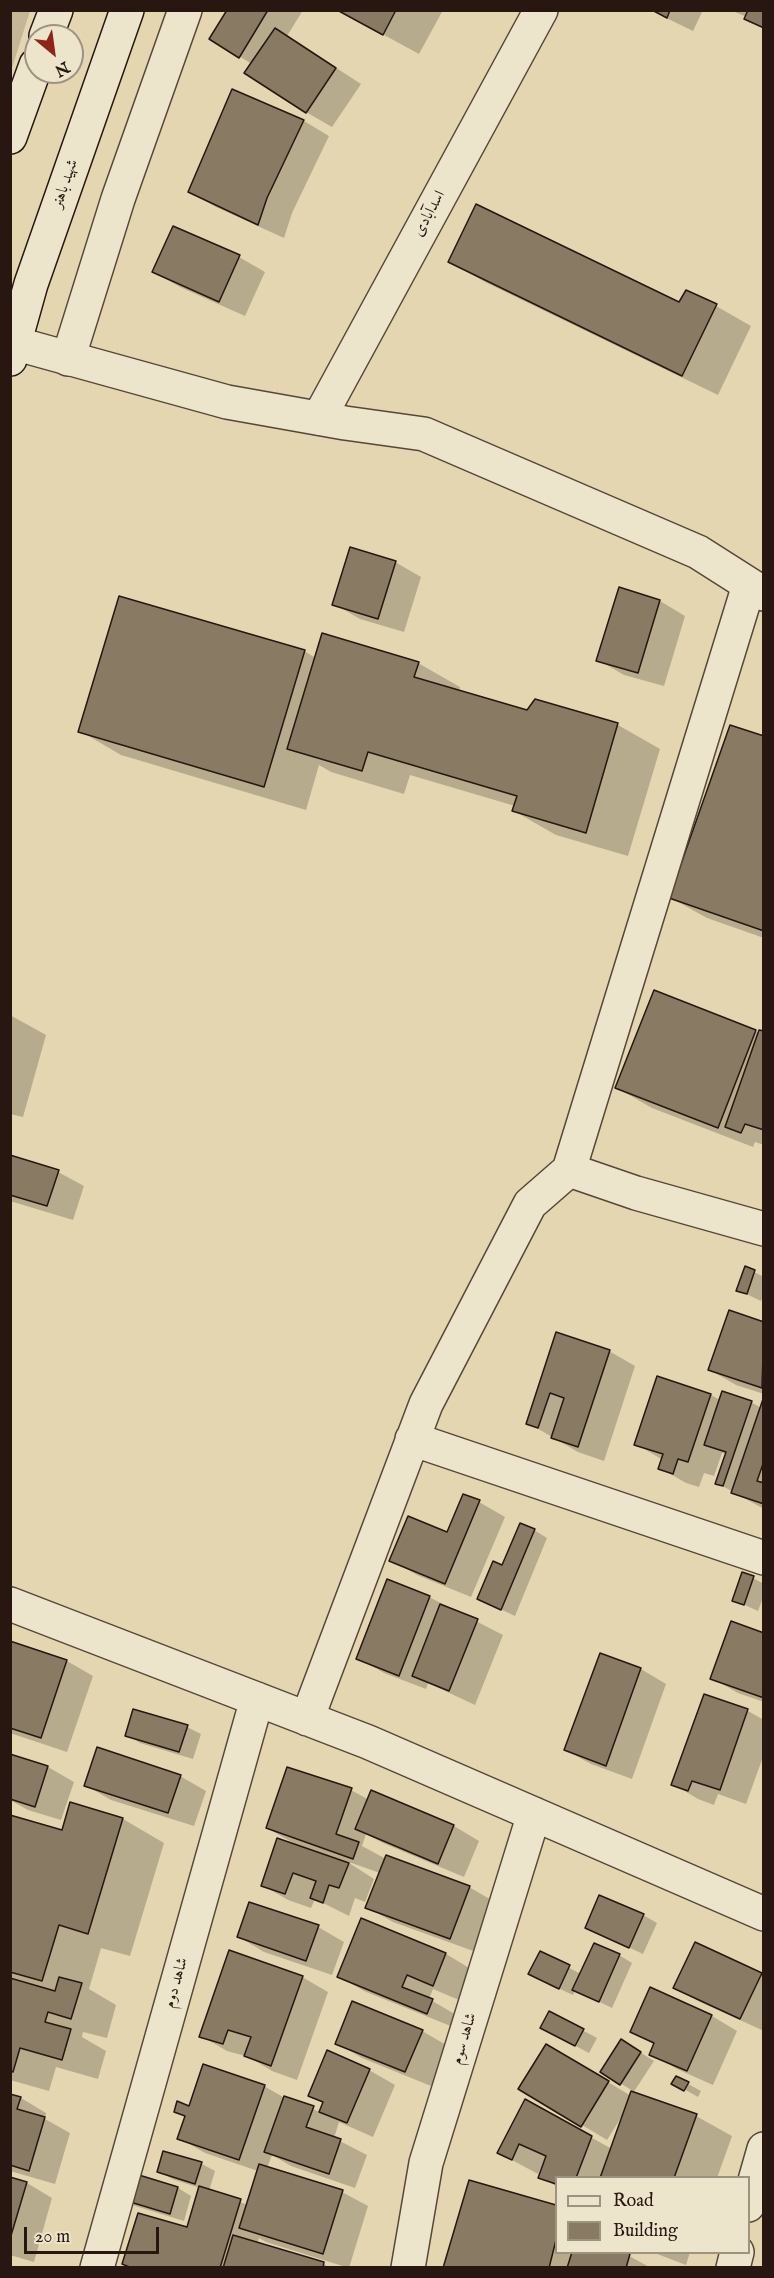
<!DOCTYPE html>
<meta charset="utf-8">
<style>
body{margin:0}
#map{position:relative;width:774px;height:2278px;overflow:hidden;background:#e4d6b1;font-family:"IM FELL English",serif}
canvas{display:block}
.frame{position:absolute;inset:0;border:12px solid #271710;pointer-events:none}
.legend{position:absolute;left:555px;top:2176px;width:195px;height:78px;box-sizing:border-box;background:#ede4cc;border:2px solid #9e9281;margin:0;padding:8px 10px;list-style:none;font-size:18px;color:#271710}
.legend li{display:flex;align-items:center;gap:12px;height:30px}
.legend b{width:30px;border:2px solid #9e9281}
.north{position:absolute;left:24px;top:24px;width:60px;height:60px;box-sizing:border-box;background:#ede4cc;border:2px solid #9e9281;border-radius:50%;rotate:151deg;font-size:16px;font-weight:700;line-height:24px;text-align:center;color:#271710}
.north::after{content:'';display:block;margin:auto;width:21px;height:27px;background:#8f2418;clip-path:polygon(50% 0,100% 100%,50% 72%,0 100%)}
.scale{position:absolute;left:24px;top:2227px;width:135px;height:27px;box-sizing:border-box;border:3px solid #271710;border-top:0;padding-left:8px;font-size:18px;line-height:21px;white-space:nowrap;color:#271710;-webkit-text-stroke:4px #ede4cc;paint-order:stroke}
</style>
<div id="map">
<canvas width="774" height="2278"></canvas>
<div class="frame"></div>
<ul class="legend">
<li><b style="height:8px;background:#ede4cc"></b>Road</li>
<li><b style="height:16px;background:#897a64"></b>Building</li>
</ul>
<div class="north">N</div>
<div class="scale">20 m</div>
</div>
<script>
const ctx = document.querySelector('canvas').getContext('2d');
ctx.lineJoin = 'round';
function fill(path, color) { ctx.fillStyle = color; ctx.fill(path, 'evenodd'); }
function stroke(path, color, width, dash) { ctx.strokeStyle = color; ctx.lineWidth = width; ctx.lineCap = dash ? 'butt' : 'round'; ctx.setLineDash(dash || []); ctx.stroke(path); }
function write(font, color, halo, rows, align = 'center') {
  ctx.font = font + ' "IM FELL English",Amiri,serif'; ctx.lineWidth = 6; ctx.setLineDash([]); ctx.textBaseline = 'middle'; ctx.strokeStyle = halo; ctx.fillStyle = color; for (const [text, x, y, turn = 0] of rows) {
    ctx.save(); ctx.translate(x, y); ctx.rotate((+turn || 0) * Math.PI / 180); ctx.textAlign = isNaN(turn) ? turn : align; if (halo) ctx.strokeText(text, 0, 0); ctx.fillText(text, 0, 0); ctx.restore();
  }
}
const green = new Path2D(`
 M11,10l19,1 -19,60 -1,-60z`);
const shadow = new Path2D(`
 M228,10h75l-16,26 74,48 -29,43 -26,-15 -54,-48 -41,-25z
 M338,10h105l-24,44z
 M650,10h53l-10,21z
 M730,10h34v18l-17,-11z
 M232,91l72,30 25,15 -37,77 -8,25 -68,-31 -26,-15z
 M239,257l26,15 -20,44 -65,-29 -26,-15z
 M450,262l230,42 36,2 35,20 -33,69 -233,-113z
 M395,562l26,15 -17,55 -44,-13 -26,-15z
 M660,601l25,15 -21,70 -40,-11 -26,-15z
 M304,651l12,7 102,5 42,24 -1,5 69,20 7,-11 83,24 42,24 -32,107 -72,-21 -42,-24 1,-5 -105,-31 -6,19 -73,-22 -12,-7 -13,45 -185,-55 -41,-24z
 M764,738v200l-57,-20 -36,-20z
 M655,992l105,41h4v112l-9,-3 -2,5 -101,-39 -35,-20z
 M10,1015l36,20 -23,82 -13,-3z
 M10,1157l48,15 26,14 -11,34 -63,-19z
 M746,1268l18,9v16l-3,8 -23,-11z
 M764,1324v70l-28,-9 -26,-15z
 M557,1334l52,17 26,15 -31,95 -26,-9 -50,-29z
 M711,1395l9,5 31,2 10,6 2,-7 1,108 -47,-26 10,-29 -5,-1 -8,23 -10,-3 -5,14 -13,-4 -26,-15 3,-8 -27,-16z
 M479,1502l26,15 -34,80 -54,-22 -26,-15 57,-26z
 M534,1530l13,8 -32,78 -36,-17z
 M753,1578l11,6v11l-6,16 -24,-11z
 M429,1597l74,38 -28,70 -47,-22 -2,6 -42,-16 -26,-15z
 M764,1635v67l-26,-9 -26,-15z
 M10,1642l57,19 26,15 -26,76 -57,-19z
 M600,1655l41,14 25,15 -34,95 -41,-15 -25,-14z
 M705,1696l43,15 16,9v34l-18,50 -28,-10 -4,11 -16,-6 -25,-15z
 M187,1727l14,7 -8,25 -53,-16 -13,-8z
 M10,1756l38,11 26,15 -13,38 -33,-10 -18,-10z
 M180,1776l26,15 -12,35 -83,-26 -26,-15z
 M351,1790l18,10 3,-8 82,34 25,15 -15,36 -81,-34 -17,-9 -4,12 24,13 83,28 26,15 -19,50 -83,-30 -26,-15 13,-34 -34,-12 28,18 -9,23 -10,-4 -6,18 -34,-17 -4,9 -23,-8 -26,-15 33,-41 -28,-16z
 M10,1816l53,16 60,-13 41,24 -34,113 -29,-8 -12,41 27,16 -9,33 -24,-6 -1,5 24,14 -8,28 -42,-12 -7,24 -39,-11z
 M643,1915l14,8 -14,31 -56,-26z
 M361,1920l85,34 25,15 -12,31 -26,-11 -4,10 29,17 -5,11 -89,-36 -26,-15z
 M318,1927l26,15 -12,33 -68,-23 -25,-15z
 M695,1944l69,32v55l-64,-29 -25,-15z
 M540,1953l41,21 38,-19 13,8 -20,45 -37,-18 -2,5 -30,-14z
 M302,1977l26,15 -31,88 -25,-9 -23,-14 -22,-6 -26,-15z
 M651,1989l61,27 25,15 -24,54 -36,-16 -26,-15 4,-9 -23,-13z
 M550,2013l47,25 -8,15 -34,-18z
 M422,2031l26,15 -17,40 -69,-28 -25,-15z
 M635,2049l19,12 -21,32 63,23 36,20 -15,42h-161v8l-16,-9 5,-13 -2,-1 -5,11 -39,-21 27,-52 86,48 10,-33 -15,24 -25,-15 -10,-65 59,36 2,-5 -31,-19z
 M369,2070l26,15 -22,52 -34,-15 -5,16 33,17 -12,33 -64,-22 -19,-11 -5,13 75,24 26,14 -19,62 -83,-26 -7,-4 -2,6 67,20 6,4h-200l-7,-4 65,-35 12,-41 -28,-9 -13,-8 5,-18 38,11 13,7 -6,20 39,14 10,-34 -53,-18 -26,-15 7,-21 -11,-6 89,-25 19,11 37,15 4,-9 -14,-8z
 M677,2078l24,13 -3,6 -25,-14z
 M10,2096l11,2 25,15 -1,6 25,14 -15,51 -45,-13z
 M127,2173l51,15 13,8 -7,25 -52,-16 -13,-8z
 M10,2179l17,4 25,15 -18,64 -24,-7z
 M470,2181l86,25v46h66l29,16h-207z
 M652,2252h38l-4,13z`);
const building = new Path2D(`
 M227,10h41l-29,48 -30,-19z
 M337,10h59l-13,25z
 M652,10h18l-3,8z
 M748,10h16v18l-20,-9z
 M275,28l61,40 -30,45 -62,-40z
 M232,89l72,31 -37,78 -9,27 -70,-33z
 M476,204l203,98 7,-12 31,14 -35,72 -234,-114z
 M173,226l67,29 -21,47 -67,-30z
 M350,547l46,14 -18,58 -46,-14z
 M619,587l41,13 -22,73 -42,-12z
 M119,596l186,54 -41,137 -186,-55z
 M322,633l97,29 -5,15 113,33 8,-11 83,24 -32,110 -74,-22 5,-15 -149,-44 -6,19 -75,-22z
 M730,725l34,11v195l-95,-33z
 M654,990l102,40 -38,98 -103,-40z
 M759,1030l5,1v99l-19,-6 -4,9 -16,-6z
 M10,1155l49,15 -12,36 -37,-11z
 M745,1266l10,4 -8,24 -11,-3z
 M729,1310l35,12 -2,66 -54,-18z
 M556,1332l54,18 -32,97 -27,-9 13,-40 -14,-5 -12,35 -12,-4z
 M657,1376l54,18 -23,68 -10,-3 -5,15 -15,-5 5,-15 -29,-9z
 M722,1391l30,10 -29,85 -8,-2 11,-32 -22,-7z
 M763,1399l1,62 -7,20 7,2v21l-33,-11z
 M463,1494l17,6 -35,84 -56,-23 19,-45 39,16z
 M520,1523l15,6 -34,81 -24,-11 16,-38 9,4z
 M742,1572l12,4 -10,29 -12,-4z
 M387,1579l43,17 -31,80 -43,-17z
 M440,1604l38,15 -29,72 -37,-15z
 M731,1621l33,12v65l-54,-19z
 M10,1641l57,19 -26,78 -31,-10z
 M600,1653l41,15 -35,98 -42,-16z
 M704,1694l44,15 -28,81 -28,-9 -4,10 -17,-6z
 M133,1709l55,16 -9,27 -54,-16z
 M97,1747l84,28 -13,38 -84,-27z
 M10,1754l38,12 -13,41 -25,-8z
 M287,1767l65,21 -16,46 23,8 -6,17 -87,-31z
 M371,1790l83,35 -16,39 -83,-35z
 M70,1802l53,16 -35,116 -29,-9 -17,56 -32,-9v-157l52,15z
 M277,1838l72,25 -10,25 -10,-3 -6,18 -13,-5 6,-17 -23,-8 -8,21 -24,-8z
 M386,1855l84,31 -20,53 -85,-31z
 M599,1895l45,19 -15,34 -44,-20z
 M249,1902l70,23 -13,36 -69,-24z
 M361,1918l85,35 -13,33 -26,-11 -5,12 31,12 -6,15 -90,-37z
 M695,1942l67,31 -22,46 -67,-31z
 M594,1943l26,11 -21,48 -27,-12z
 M229,1950l74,26 -32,90 -27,-10 7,-19 -23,-7 -5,14 -24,-7z
 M540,1951l30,14 -11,24 -31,-15z
 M59,1977l23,6 -11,36 -23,-7 -3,10 26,7 -9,31 -42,-12 -7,24 -3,-1v-93l45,13z
 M650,1987l62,28 -25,56 -38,-16 5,-12 -24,-11z
 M352,2001l71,29 -18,42 -70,-28z
 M549,2011l35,18 -9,17 -35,-18z
 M621,2039l20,13 -21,33 -20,-13z
 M546,2044l63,37 -28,46 -63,-38z
 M327,2050l43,19 -23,54 -28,-11 4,-10 -15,-6z
 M203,2064l62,21 -26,75 -62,-21 8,-23 -11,-4 3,-11 12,5z
 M676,2076l13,6 -5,9 -13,-7z
 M631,2091l66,23 -23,64h-74z
 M10,2094l11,3 -4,12 28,8 -16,54 -19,-6z
 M284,2096l30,10 -8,21 35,12 -12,35 -65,-22z
 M525,2099l67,37 -16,42h-20v6l-18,-6 8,-22 -27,-12 -7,16 -15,-7z
 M163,2151l39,11 -7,22 -38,-12z
 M259,2164l84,26 -20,64 -84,-26z
 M126,2171l52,16 -8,27 -53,-16z
 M10,2177l17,5 -17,57z
 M469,2180l87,25v35l-7,28h-106z
 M199,2186l42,13 -21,69h-88l-10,-4 16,-51 49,14z
 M233,2235l91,27 -1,6h-100z
 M572,2252h54l4,2 -4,14h-59z`);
const minor = new Path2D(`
 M68,359l50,-160 67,-189
 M319,418l222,-408
 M569,1170l67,23 128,36
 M412,1439l352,119
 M10,1604l358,138 396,172
 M307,1719l119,-315 104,-200 39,-34 180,-585
 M748,2205l16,-56
 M97,2268l160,-569
 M408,2268l18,-105 108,-349
 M733,2268l4,-16`);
const tertiary = new Path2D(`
 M10,342l217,60 118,21 79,11 274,118 66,42`);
const secondary = new Path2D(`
 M46,36l10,-26
 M10,137l26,-72
 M10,359l21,-75 96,-274`);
const streetNames = [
 ["شهید باهنر",66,184,-71],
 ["اسدآبادی",430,214,-61],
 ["شاهد دوم",177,1983,-74],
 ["شاهد سوم",465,2039,-73]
];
fill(green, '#c4b696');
fill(shadow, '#0003');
fill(building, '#897a64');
stroke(building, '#271710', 1.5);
stroke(minor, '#564738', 36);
stroke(tertiary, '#564738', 36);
stroke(secondary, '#271710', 36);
stroke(minor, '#ede4cc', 33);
stroke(tertiary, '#ede4cc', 33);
stroke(secondary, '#ede4cc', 33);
write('16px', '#271710', '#ede4cc', streetNames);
</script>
